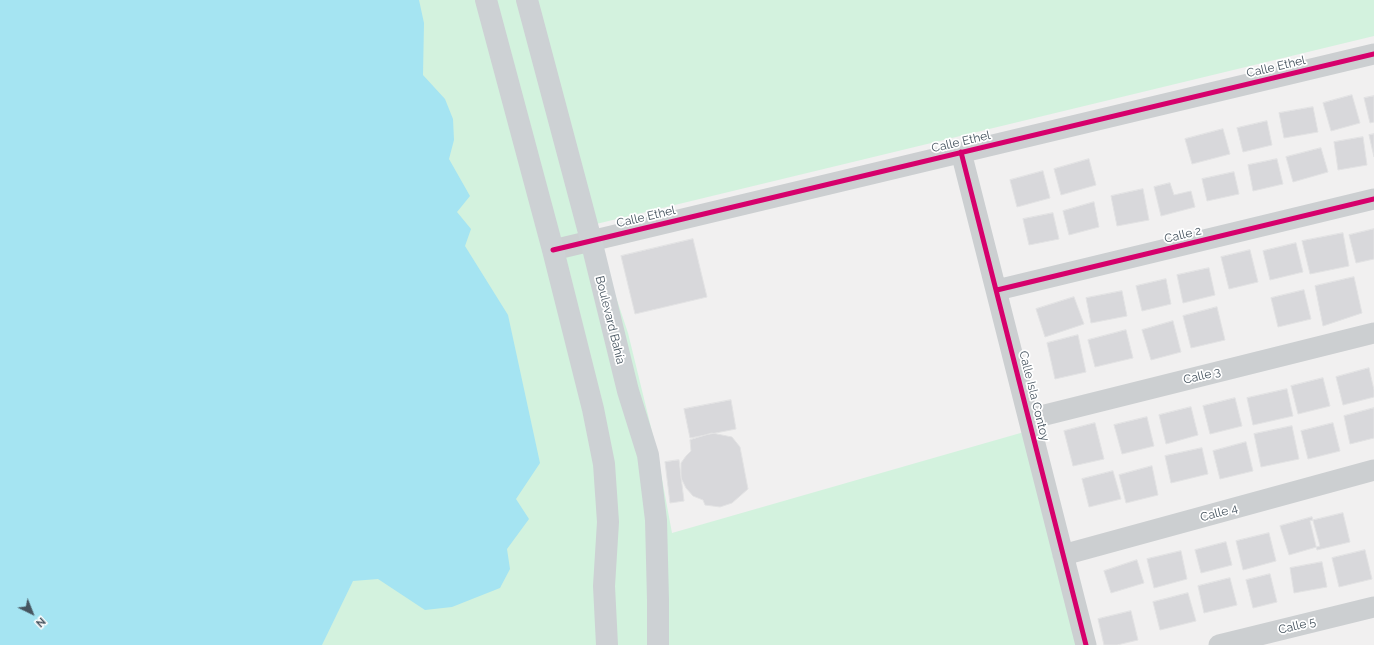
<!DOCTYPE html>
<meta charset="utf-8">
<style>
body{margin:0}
#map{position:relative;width:1374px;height:645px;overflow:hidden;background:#f1f0f0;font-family:Raleway,sans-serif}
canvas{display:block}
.north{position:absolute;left:12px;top:593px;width:40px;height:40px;-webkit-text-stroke:3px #fff;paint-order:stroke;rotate:137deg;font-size:11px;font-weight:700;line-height:16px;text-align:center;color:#46545f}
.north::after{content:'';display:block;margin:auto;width:14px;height:18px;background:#46545f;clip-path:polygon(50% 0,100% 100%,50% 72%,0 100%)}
</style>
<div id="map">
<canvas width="1374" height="645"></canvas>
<div class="north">N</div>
</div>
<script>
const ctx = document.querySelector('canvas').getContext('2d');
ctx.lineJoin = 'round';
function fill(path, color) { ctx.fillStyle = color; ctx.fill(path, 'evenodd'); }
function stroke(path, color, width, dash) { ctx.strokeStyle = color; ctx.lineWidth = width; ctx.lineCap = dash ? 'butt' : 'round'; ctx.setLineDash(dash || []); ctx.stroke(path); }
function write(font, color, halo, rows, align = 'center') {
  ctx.font = font + ' Raleway,sans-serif'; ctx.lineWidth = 3.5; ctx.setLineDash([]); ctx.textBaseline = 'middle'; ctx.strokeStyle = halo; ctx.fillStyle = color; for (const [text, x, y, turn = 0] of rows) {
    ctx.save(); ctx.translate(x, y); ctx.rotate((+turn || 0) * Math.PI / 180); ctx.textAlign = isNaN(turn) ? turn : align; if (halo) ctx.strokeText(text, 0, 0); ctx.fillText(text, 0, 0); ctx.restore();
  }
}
const green = new Path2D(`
 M0,0h1374v36l-782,189 36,108 29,119 15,81 352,-101 54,213h-1078z`);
const water = new Path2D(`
 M0,0h419l5,23 -1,52 22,24 8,20 1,21 -5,19 21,37 -13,16 14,17 -6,17 43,69 32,148 -24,36 13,20 -22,30 3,20 -10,19 -48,19 -27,3 -47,-31 -25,2 -31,64h-322z`);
const building = new Path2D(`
 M1352,95l8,28 -29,8 -8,-28z
 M1374,96v26l-4,1 -6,-25z
 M1313,107l5,25 -34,6 -5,-25z
 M1267,121l5,24 -29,7 -6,-24z
 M1223,129l7,25 -38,10 -7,-25z
 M1374,134v23l-5,-22z
 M1363,137l4,28 -29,5 -4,-28z
 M1321,148l7,24 -35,10 -7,-25z
 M1089,159l7,26 -35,10 -7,-26z
 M1277,159l6,25 -30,7 -5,-26z
 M1043,171l7,27 -33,9 -7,-27z
 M1234,172l5,22 -32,7 -5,-22z
 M1170,183l4,12 17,-4 4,16 -34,9 -7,-29z
 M1143,189l6,31 -32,6 -6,-30z
 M1094,202l5,25 -30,8 -6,-24z
 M1053,213l6,26 -30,6 -6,-26z
 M1374,229v30l-18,4 -7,-28z
 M1343,233l6,33 -39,8 -8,-33z
 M693,239l14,58 -72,17 -14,-58z
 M1296,243l7,29 -33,8 -7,-29z
 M1250,250l8,32 -29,7 -8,-32z
 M1209,268l6,27 -32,8 -6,-28z
 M1354,277l8,36 -39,13 -8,-40z
 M1166,279l5,25 -29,7 -6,-25z
 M1304,290l7,29 -33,8 -7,-29z
 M1122,291l5,25 -36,7 -5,-25z
 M1074,297l10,27 -39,13 -9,-28z
 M1217,307l8,33 -34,8 -8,-32z
 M1173,321l8,31 -30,8 -9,-30z
 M1126,330l7,28 -38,9 -7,-27z
 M1078,335l8,37 -31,7 -8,-36z
 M1369,368l5,22v7l-31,8 -7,-28z
 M1323,378l7,28 -32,8 -7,-28z
 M1287,389l6,27 -40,9 -6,-27z
 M1235,398l7,28 -32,8 -7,-28z
 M731,400l5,29 -46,9 -6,-29z
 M1191,407l7,28 -32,9 -7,-29z
 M1374,408v30l-24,6 -6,-28z
 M1147,417l7,29 -32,8 -8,-29z
 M1095,423l9,36 -31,7 -9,-35z
 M1333,423l7,28 -32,8 -7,-28z
 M1292,426l7,33 -38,8 -7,-33z
 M712,433l20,4 8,10 8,42 -16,14 -12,4 -15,-2 -2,-5 -10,-4 -7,-8 -5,-10v-15l5,-7 5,-5 -1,-11z
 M1246,442l7,29 -33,8 -7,-28z
 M1202,448l6,26 -37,9 -6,-27z
 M679,460l5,41 -14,2 -5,-41z
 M1152,466l6,29 -32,8 -7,-28z
 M1113,471l8,28 -32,8 -7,-28z
 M1343,513l7,29 -33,8 -7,-29z
 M1312,517l8,29 -31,9 -9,-29z
 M1269,533l7,28 -33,9 -7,-29z
 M1226,542l6,23 -31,8 -6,-23z
 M1365,550l7,29 -33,8 -7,-29z
 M1181,551l6,28 -33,9 -7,-29z
 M1137,560l7,23 -33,10 -7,-22z
 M1322,562l5,25 -33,6 -4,-25z
 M1270,574l7,28 -24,6 -7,-28z
 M1230,578l7,27 -33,8 -6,-27z
 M1188,593l8,28 -36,9 -7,-28z
 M1131,611l7,29 -21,5h-13l-6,-26z`);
const street = new Path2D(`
 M961,152l125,493
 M553,250l821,-196
 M997,290l377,-91
 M1029,419l345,-86
 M1063,555l311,-85
 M1219,645l155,-38`);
const secondary = new Path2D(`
 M486,0l67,250 40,159 11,55 4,58 -4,64 3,59
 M527,0l64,240 37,151 20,64 8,65 2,80v45`);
const cycleway = new Path2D(`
 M961,152l125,493
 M553,250l821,-196
 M997,290l377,-91`);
const streetNames = [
 ["Calle Ethel",1276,67,-13],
 ["Calle Ethel",961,142,-13],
 ["Calle Ethel",646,217,-13],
 ["Calle 2",1183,235,-14],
 ["Boulevard Bahía",610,320,76],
 ["Calle 3",1202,376,-14],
 ["Calle Isla Contoy",1034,396,76],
 ["Calle 4",1219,513,-15],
 ["Calle 5",1297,626,-14]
];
fill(green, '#d3f2de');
fill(water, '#a5e4f2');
fill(building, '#d8d8db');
stroke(building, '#e2e2e3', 1);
stroke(street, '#cccfd1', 21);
stroke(secondary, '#cdd1d4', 22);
stroke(cycleway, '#d6006c', 5);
write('12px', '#46545f', '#fff', streetNames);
</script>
